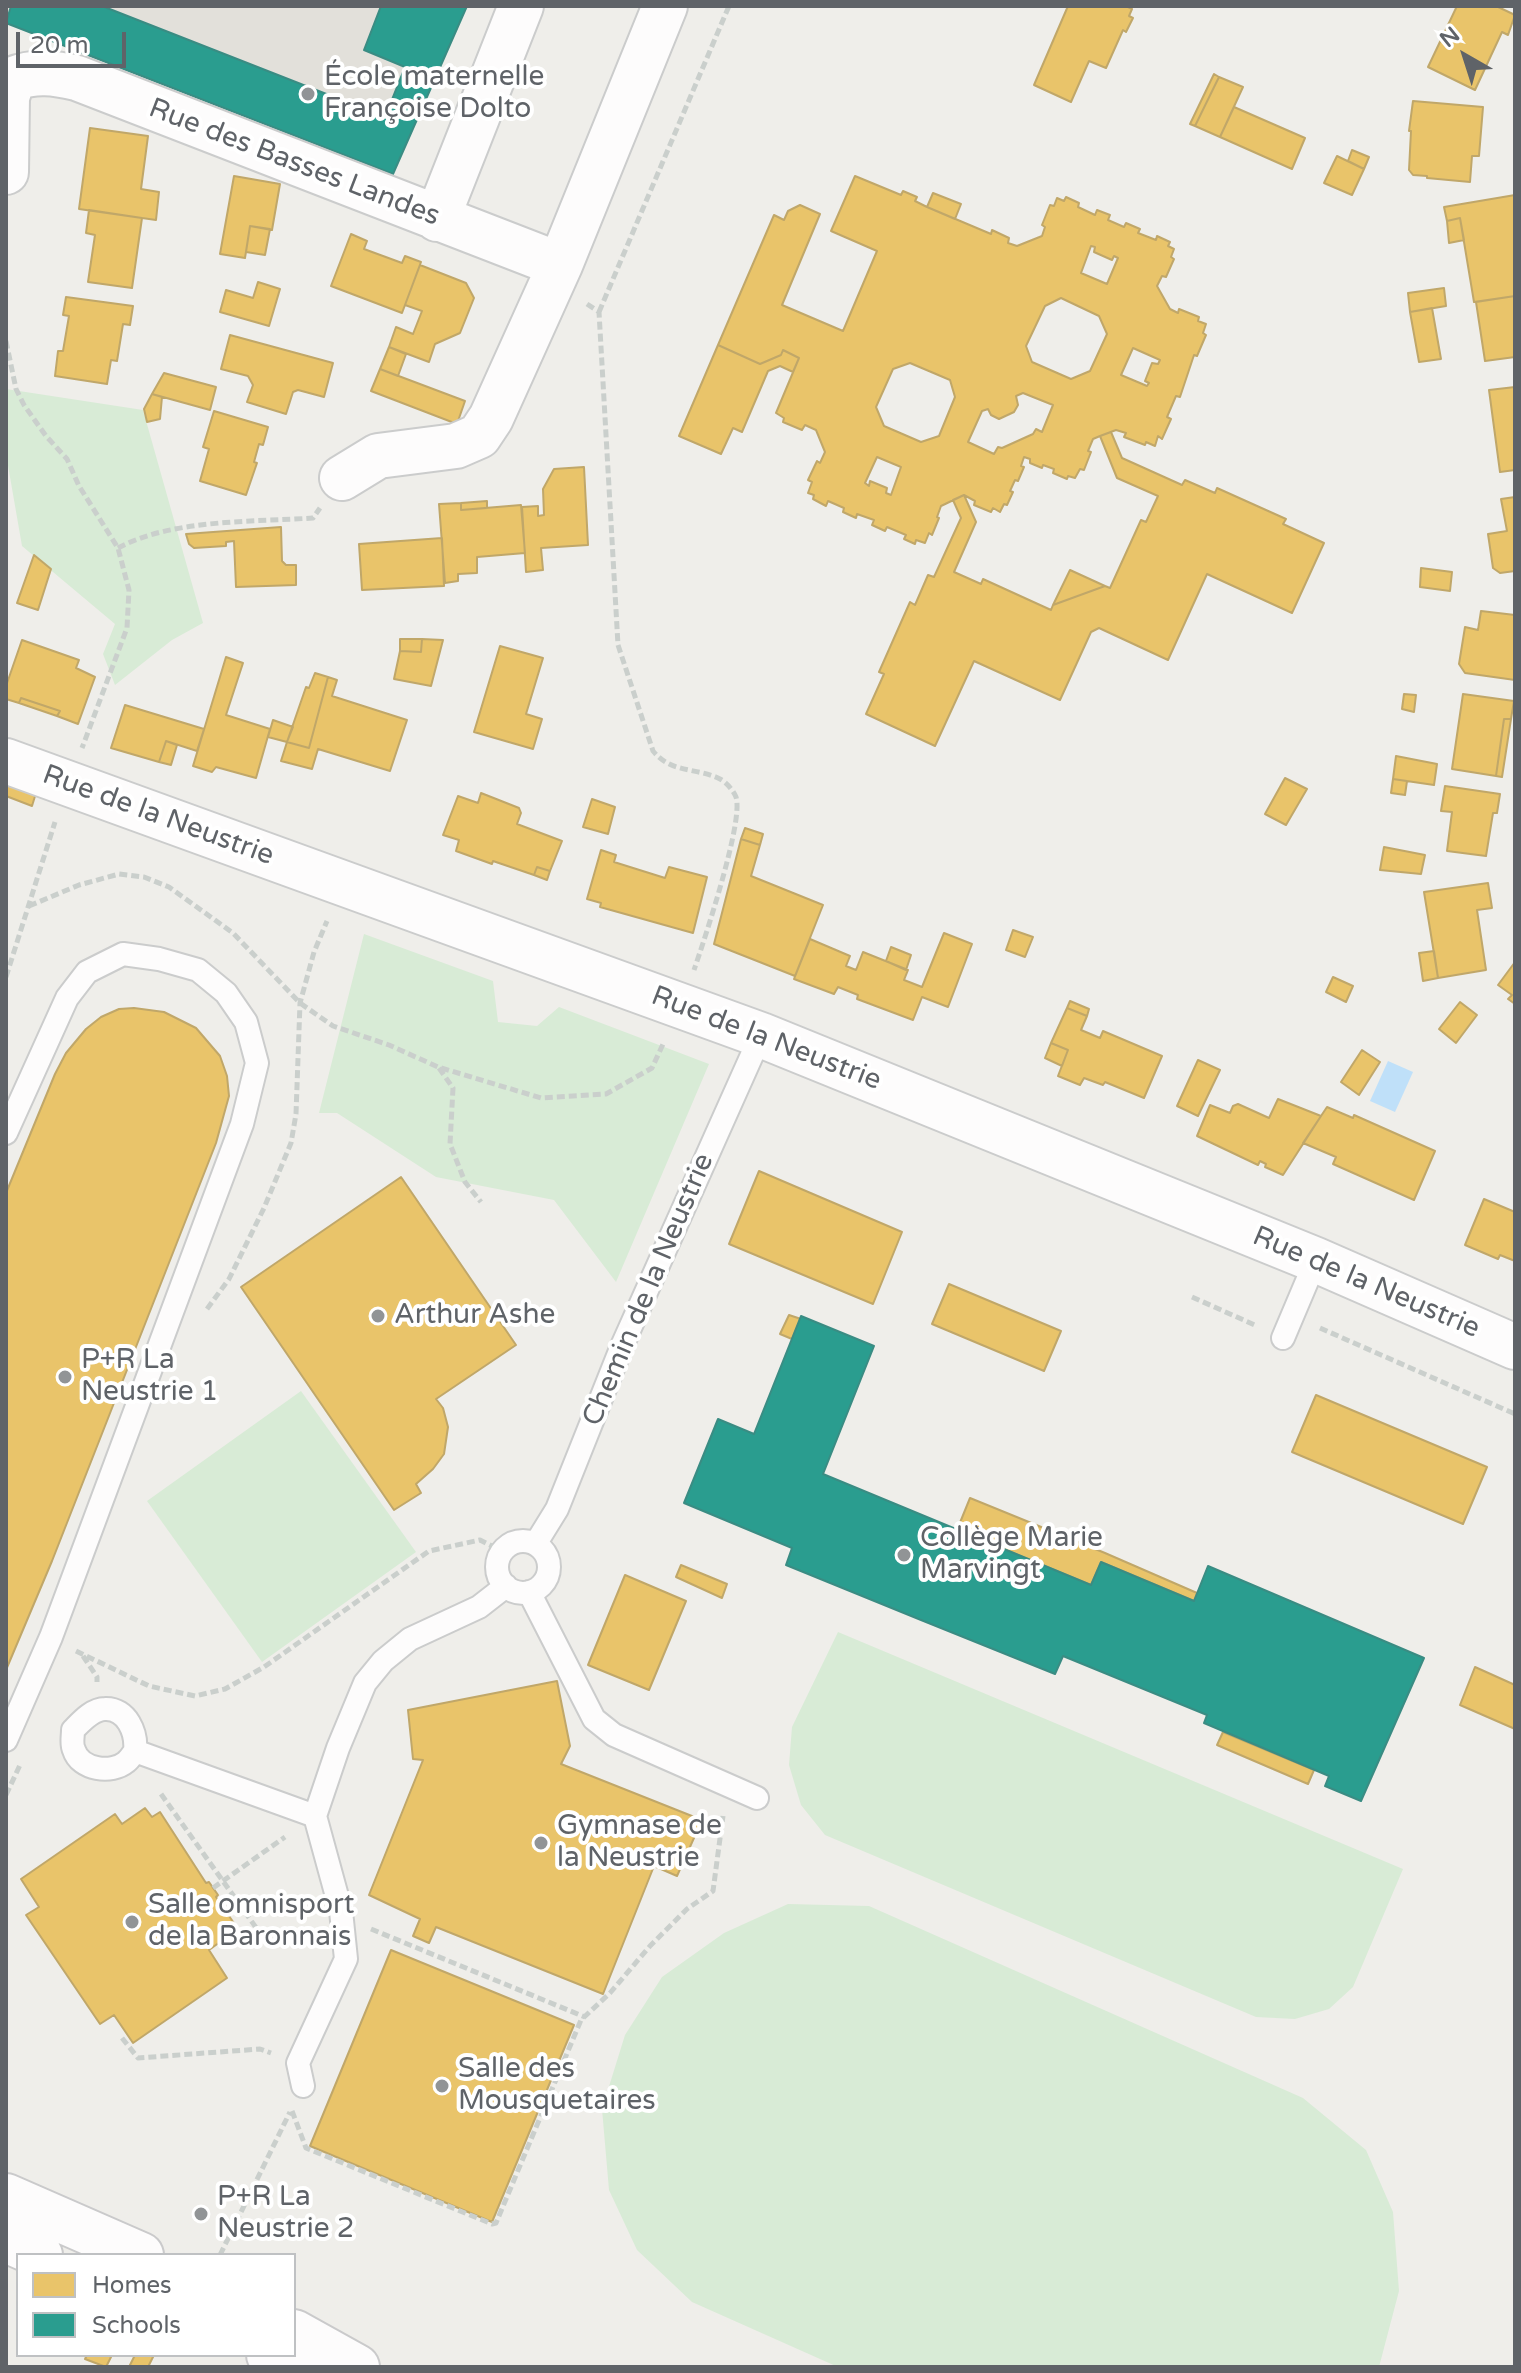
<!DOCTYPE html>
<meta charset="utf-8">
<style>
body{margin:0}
#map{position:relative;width:1521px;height:2373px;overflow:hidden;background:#efeeea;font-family:"Varela Round",sans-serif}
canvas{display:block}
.frame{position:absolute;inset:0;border:8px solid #5f6368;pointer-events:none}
.legend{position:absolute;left:16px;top:2253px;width:280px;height:104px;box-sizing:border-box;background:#fff;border:2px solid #bfc1c3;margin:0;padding:10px 14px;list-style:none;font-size:24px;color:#5f6368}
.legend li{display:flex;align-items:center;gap:16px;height:40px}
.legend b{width:40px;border:2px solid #bfc1c3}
.north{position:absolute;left:1425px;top:16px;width:80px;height:80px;-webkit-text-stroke:6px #fff;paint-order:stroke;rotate:321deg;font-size:22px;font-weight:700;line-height:32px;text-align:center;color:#5f6368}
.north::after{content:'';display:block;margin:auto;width:28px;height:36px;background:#5f6368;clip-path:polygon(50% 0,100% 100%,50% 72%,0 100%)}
.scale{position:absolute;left:16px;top:32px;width:110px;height:36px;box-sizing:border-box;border:4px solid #5f6368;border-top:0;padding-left:10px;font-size:24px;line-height:28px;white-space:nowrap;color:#5f6368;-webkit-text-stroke:6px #fff;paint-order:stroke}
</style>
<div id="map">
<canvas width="1521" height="2373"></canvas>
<div class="frame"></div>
<ul class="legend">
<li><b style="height:22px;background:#e9c46a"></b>Homes</li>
<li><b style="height:22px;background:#2a9d8f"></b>Schools</li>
</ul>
<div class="north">N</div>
<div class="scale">20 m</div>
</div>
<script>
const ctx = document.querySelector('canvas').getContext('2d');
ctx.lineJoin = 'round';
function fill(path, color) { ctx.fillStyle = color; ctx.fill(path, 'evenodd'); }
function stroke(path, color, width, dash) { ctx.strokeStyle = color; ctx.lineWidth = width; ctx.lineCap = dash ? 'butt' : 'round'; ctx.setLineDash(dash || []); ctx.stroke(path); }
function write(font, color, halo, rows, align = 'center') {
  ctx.font = font + ' "Varela Round",sans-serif'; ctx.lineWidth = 8; ctx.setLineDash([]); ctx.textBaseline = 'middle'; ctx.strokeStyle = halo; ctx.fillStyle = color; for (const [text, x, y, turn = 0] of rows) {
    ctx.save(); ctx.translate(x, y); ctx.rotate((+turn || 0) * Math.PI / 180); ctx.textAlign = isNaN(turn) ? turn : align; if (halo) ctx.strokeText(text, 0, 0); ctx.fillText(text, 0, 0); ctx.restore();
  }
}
const education = new Path2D(`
 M6,6h461l-74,168 -387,-151z`);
const green = new Path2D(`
 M6,389l137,21 60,213 -31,17 -57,45 -12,-31 12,-30 -93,-78 -16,-92z
 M364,934l129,47 5,41 39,4 22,-19 150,57 -93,218 -62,-82 -118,-23 -99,-64h-18z
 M301,1391l115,161 -154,110 -115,-161z
 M838,1632l565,237 -50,118 -24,22 -34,10 -39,-2 -431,-182 -24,-30 -12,-40 3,-38z
 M788,1904l81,2 434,192 63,52 27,62 6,79 -20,76h-541l-146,-65 -55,-52 -28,-60 -7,-81 23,-74 37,-58 62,-44z`);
const water = new Path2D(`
 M1388,1061l25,11 -18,40 -25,-11z`);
const homes = new Path2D(`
 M1068,6h58l6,3 -3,7 4,2 -7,14 -3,-2 -17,38 -17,-7 -18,41 -37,-17z
 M1457,6h39l19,9 -7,20 -6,-3 -27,58 -47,-23z
 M1214,74l5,3 -24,49 -5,-2z
 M1219,77l24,10 -23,50 -25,-11z
 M1413,101l70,6 -4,49h-7l-2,26 -43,-4v-2l-14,-1 -4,-5 2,-39h-2z
 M1234,107l71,31 -13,31 -72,-32z
 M90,128l58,8 -7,53 18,3 -3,28 -77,-11z
 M1352,150l17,7 -5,12 -16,-8z
 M1337,156l27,13 -12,26 -28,-12z
 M234,176l46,8 -8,46 -22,-4 -5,32 -25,-4z
 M855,176l46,19 2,-4 14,6 -2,4 12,6 64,27 1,-4 17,8 -1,5 9,3 25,-10 3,-9 -3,-2 8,-20 4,1 3,-8 7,3 2,-4 13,6 -1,4 17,8 2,-5 13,5 -2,5 16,7 2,-4 14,6 -2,4 18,7 1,-4 13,6 -2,4 6,3 -3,8 3,2 -8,18 -4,-1 -5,10 13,23 8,4 1,-4 20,8 -1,4 8,3 -3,9 3,2 -9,21 -3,-1 -14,42 -4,-1 -9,21 4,2 -9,20 -4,-3 -3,10 -9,-4 -1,3 -21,-8 2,-4 -10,-3 -16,6 -7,3 -5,12 3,1 -7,18 -4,-1 -5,9 -7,-2 -1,3 -14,-6 1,-4 -11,-4 -1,3 -12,-5v-4l-6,-2 -3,9 3,1 -6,14 -3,-1 -5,11 3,1 -6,13 -3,-1 -4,8 -7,-4 -2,4 -17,-7 1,-4 -11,-6 -23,11 -4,11 2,1 -7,17 -3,-2 -4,10 -9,-3 -1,4 -11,-5 2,-4 -19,-8 -2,4 -13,-6 2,-5 -17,-6 -1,4 -13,-6 1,-4 -16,-7 -2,5 -13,-7 1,-4 -6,-2 4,-11 -4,-2 9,-19 3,2 5,-11 -9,-22 -11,-5 -3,5 -19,-8 1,-4 -8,-5 23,-55 -16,-8 -2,5 -21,9 -42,-19 56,-130 10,5 4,-9 12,-6 20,9 -38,91 61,26 34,-80 -46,-20zM1091,246l4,1 -1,5 18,8 2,-4 4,2 -11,26 -26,-11zM1061,298l38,18 8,18 -17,37 -19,8 -39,-17 -6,-16 19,-40zM1133,348l27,12 -2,4 -6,-1 -7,18 4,2 -2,3 -26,-11zM910,363l40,17 5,17 -16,39 -18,6 -37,-16 -8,-19 17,-38zM1023,393l30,12 -11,27 -6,-3 -3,5 -31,14 -4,-1 -4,7 -26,-12 14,-31 6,-2 3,6 8,4 15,-7 4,-7 -2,-9zM877,457l24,10 -10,28 -5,-2 1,-5 -17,-7 -1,5 -4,-3z
 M933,193l28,11 -6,15 -28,-12z
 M1515,195v101l-41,6 -14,-84 -13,3 -3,-14z
 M89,210l53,8 -10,70 -44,-6 7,-47 -9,-2z
 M1460,218l4,22 -15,3 -2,-22z
 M250,226l20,3 -5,26 -19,-3z
 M351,234l16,7 -3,8 38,14 3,-7 16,6 -19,51 -71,-27z
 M420,265l46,18 8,15 -14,35 -25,11 -6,18 -40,-15 7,-20 17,7 9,-23 -17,-6z
 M258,282l22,7 -11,37 -49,-14 6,-22 27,8z
 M1444,288l2,18 -36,6 -2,-19z
 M1515,296v61l-30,4 -9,-59z
 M66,297l67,9 -3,19 -7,-1 -6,37 -6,-1 -4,24 -52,-8 3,-25h5l6,-35 -6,-1z
 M1432,308l9,51 -22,3 -9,-50z
 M230,335l103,28 -9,34 -26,-7 -5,2 -7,22 -39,-12 6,-17 -5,-9 -27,-7z
 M718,345l42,19 21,-9 2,-5 16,8 -6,14 -13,-6 -12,5 -26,61 -9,-4 -12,26 -42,-18z
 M389,347l17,7 -8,22 -18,-7z
 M380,369l85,32 -8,23 -86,-33z
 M164,373l52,14 -6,23 -58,-16z
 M1515,387v83l-15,2 -11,-82z
 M152,394l10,3 -2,22 -13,3 -3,-13z
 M214,411l54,16 -5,18 -4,-1 -5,18 3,1 -11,32 -46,-14 9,-32 -6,-2z
 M1111,432l11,26 60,27 3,-5 30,13 2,-5 69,31 -3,5 41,19 -32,70 -85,-39 -39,86 -69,-32 -8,4 -31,68 -86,-39 -39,85 -69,-32 18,-40 -5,-2 31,-70 5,3 13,-30 6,2 27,-59 -8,-18 11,-5 12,27 -22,50 27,12 2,-5 68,31 2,-5 52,-19 5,2 31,-68 5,2 12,-26 -41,-18 -17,-42z
 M584,467l4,78 -47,3 2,22 -17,2 -4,-65 16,-1v10l6,-1 -1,-26 11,-20z
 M1515,497v74l-15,2 -7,-5 -5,-34 19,-3 -6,-32z
 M487,501v7l-26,2v-7z
 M461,503v7l60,-5 4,48 -48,4v16l-19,1v7l-13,2 -6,-79z
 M281,527l1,34 4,4h10v20l-60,2 -2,-46 -8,1v4l-32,2 -5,-4 -3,-10z
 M442,538l2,48 -82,4 -3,-46z
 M34,555l17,14 -13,41 -21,-7z
 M1421,568l31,4 -2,19 -30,-4z
 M1070,570l35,16 -52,19z
 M1481,611l34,4v65l-50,-7 -6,-9 6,-37 13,3z
 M400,639h22l-1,13 -21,-1z
 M422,639l21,1 -12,46 -37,-7 6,-28 21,1z
 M22,640l57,20 -3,8 19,9 -17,47 -21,-8 3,-5 -39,-13 -2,5 -13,-4v-13z
 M500,646l43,12 -17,56 16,5 -9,30 -59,-17z
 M226,657l17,6 -17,52 44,14 -14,49 -40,-11 -4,5 -19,-6z
 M315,673l13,4 -19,71 -22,-6 19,-55 3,1z
 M328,677l9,3 -5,16 75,24 -17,51 -72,-22 -6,20 -31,-8 6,-19 22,6z
 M1404,694l12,1 -2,17 -12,-3z
 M1463,694l51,7 -3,18h-7l-8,57 -44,-7z
 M21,698l39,13 -3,5 -38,-13z
 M125,705l79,24 -7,22 -31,-10 -7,21 -48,-14z
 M1504,719h7l-9,58 -6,-1z
 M273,720l20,7 -6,15 -19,-5z
 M166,741l11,4 -6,20 -12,-3z
 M1396,756l41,8 -3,21 -41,-6z
 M6,770l33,13 -7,23 -26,-10z
 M1285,778l22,11 -21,36 -21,-11z
 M1393,779l14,2 -2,14 -14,-2z
 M1445,786l55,8 -3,19h-4l-7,43 -39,-5 5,-39 -11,-1z
 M481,793l38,15 2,5 -4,11 45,17 -12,30 -13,-4 -3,8 -41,-14 -1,3 -36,-13 3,-11 -16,-5 15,-39 20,7z
 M592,799l23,8 -7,27 -25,-7z
 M745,828l18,6 -3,11 -19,-6z
 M741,839l19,6 -9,31 72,29 -28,71 -81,-32z
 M1384,847l41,8 -4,19 -41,-4z
 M601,850l15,5 -2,7 51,16 4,-11 38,10 -14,56 -93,-26 1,-4 -14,-4z
 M537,867l13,4 -3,9 -13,-5z
 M1488,883l4,25 -15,2 9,60 -48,8 -14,-86z
 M1013,930l20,7 -8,20 -19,-7z
 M944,933l28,11 -24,63 -26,-10 -9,23 -56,-21 1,-4 -20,-8 -4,7 -40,-15 16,-40 40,17 -4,10 10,4 7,-18 45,18 -4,10 18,7z
 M891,947l20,8 -5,15 -20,-9z
 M1434,951l4,27 -15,3 -4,-28z
 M1515,962v42l-7,-5 4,-4 -14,-10z
 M1333,977l20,9 -7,16 -20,-10z
 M1070,1001l19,8 -2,7 -20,-8z
 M1460,1002l17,13 -21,28 -17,-14z
 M134,1008l30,4 32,16 24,28 7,20 2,20 -13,47 -164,418 -46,109v-477l49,-119 11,-21 20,-24 15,-12 18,-8z
 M1067,1008l20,8 -6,14 19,8 3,-7 59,25 -18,42 -39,-16 -2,3 -19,-7 -4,7 -22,-9 10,-26 -17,-7z
 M1051,1043l17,7 -6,16 -17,-8z
 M1362,1050l18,12 -21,33 -18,-13z
 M1198,1060l22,10 -22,46 -21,-10z
 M1278,1099l43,17 -38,59 -18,-8 1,-3 -6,-3 -2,4 -61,-29 13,-31 20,8 3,-7 5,-2 31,14z
 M1327,1107l26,11 1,-3 81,36 -21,49 -81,-36 3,-7 -33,-14z
 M759,1171l143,61 -29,72 -144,-60z
 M401,1177l115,168 -80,54 7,9 5,19 -4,27 -11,15 -17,15 5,9 -27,17 -153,-223z
 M1484,1199l31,13v49l-15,-6 -2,4 -33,-14z
 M949,1284l112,47 -17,40 -112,-47z
 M789,1315l12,4 -9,20 -12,-5z
 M1316,1395l171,72 -24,57 -171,-72z
 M970,1498l135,55 92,40 -3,8 -93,-39 -10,23 -134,-55z
 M681,1565l46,19 -5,14 -46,-21z
 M625,1575l61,26 -37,89 -61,-25z
 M1475,1667l40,18v44l-55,-24z
 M557,1681l13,65 -9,18 141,56 -25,56 -23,-10 -51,128 -167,-67 -7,16 -16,-7 7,-17 -51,-24 54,-135 -10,-1 -5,-49z
 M1223,1732l91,38 -6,14 -91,-39z
 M145,1808l7,9 8,-5 46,71 3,-1 9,13 -2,2 22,32 -29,21 18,28 -94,65 -19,-28 -14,9 -74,-109 13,-8 -18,-28 94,-65 7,10z
 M391,1950l183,75 -82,197 -182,-76z
 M87,2355h25l-6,12 -21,-8z
 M135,2355h19l-6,12h-19z`);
const schools = new Path2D(`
 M11,6h91l283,111 20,-50 -41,-17 17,-44h86l-74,168 -387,-151z
 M801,1316l73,30 -51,128 268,111 10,-23 93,39 14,-35 216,92 -63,143 -36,-15 4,-10 -125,-53 3,-8 -144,-59 -8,18 -134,-54 -135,-55 6,-17 -108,-45 34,-84 36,15z`);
const path = new Path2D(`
 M587,304l12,8 19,333 35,106c19,23 43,16 67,28 6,3 13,11 16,18 8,24 -32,144 -42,173
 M599,312l130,-306
 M6,341l10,48 8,16 22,31 21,23 12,27 39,62 11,42 -2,38 -45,120
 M118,548c54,-29 134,-26 195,-30l7,-10
 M29,906l50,-21 40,-11 25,3 25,10 64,46 67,70 33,23 56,19 49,22 103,31 65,-4 46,-26 12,-26
 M6,977l49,-155
 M439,1068l14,20 -3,56 15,38 16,20
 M1192,1297l65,29
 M207,1309l22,-30 35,-71 27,-65 5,-29 4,-111 14,-51 13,-31
 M1320,1328l195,86
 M76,1651l73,35 46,10 30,-7 39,-22 165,-116 51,-11 22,11
 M83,1656l14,21v5
 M161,1794l101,142
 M6,1795l14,-30
 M213,1888l72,-51
 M371,1929l214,88
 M122,2038l16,20 122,-9 11,4
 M292,2111l14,37 186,76 4,-1 85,-203 29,-27 40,-47 37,-37 26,-18 10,-75
 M220,2255l70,-143`);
const lane = new Path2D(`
 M6,1133l61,-135 20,-26 36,-18 36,5 39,11 28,23 20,29 11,41 -15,61 -191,513 -45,103
 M1283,1338l33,-78
 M497 1567a26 26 0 1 1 52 0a26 26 0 1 1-52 0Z
 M536,1543l21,-34 65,-163 139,-311
 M529,1592l65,127 20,16 143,63
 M135,1751c-3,4 -5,8 -9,11 -14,12 -46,8 -52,-12 -3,-6 -1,-13 -1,-20 8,-8 19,-21 32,-21 22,-1 32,24 30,42l180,65
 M303,2086l-5,-23 48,-104 -5,-48 -26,-95 23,-68 27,-65 18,-22 27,-22 69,-32 27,-21`);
const street = new Path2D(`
 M6,172l1,-75 6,-18c22,-9 42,-6 64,-1l483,187
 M437,219l84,-213
 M342,478l36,-22 78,-10 23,-10 12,-18 69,-153 105,-259
 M6,761l755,274 555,225 199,87`);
const secondary = new Path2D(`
 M6,2196l135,59
 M6,2240l34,15
 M294,2332l63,35
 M269,2355l30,12`);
const markers = [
 [308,94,8,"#919496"],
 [378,1316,8,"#919496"],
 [65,1377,8,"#919496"],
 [904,1555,8,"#919496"],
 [541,1843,8,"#919496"],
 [132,1922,8,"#919496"],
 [442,2086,8,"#919496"],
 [201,2214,8,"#919496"]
];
const poiNames = [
 ["École maternelle",324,78],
 ["Françoise Dolto",324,110],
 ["Arthur Ashe",394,1316],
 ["P+R La",81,1361],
 ["Neustrie 1",81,1393],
 ["Collège Marie",920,1539],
 ["Marvingt",920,1571],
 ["Gymnase de",557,1827],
 ["la Neustrie",557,1859],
 ["Salle omnisport",148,1906],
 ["de la Baronnais",148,1938],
 ["Salle des",458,2070],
 ["Mousquetaires",458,2102],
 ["P+R La",217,2198],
 ["Neustrie 2",217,2230]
];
const streetNames = [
 ["Rue des Basses Landes",294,163,21],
 ["Rue de la Neustrie",158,816,20],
 ["Rue de la Neustrie",766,1039,21],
 ["Rue de la Neustrie",1366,1283,23],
 ["Chemin de la Neustrie",649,1290,-67]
];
fill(education, '#e2e0da');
fill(green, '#d8ebd6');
fill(water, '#bfe0f9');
fill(homes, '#e9c46a');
stroke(homes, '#c0a769', 2);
fill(schools, '#2a9d8f');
stroke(schools, '#3a8c83', 2);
stroke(lane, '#cbcccc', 26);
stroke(street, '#cbcccc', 48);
stroke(secondary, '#cacacb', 48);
stroke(path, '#cacfcc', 5, [8, 4]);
stroke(lane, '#fdfcfc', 22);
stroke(street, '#fdfcfc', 44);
stroke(secondary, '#fdfcfc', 44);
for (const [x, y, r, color] of markers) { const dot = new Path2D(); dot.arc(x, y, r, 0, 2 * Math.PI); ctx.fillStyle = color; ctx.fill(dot); stroke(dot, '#fff', 3); }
write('28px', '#5f6368', '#fff', poiNames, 'left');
write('28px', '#5f6368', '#fff', streetNames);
</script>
